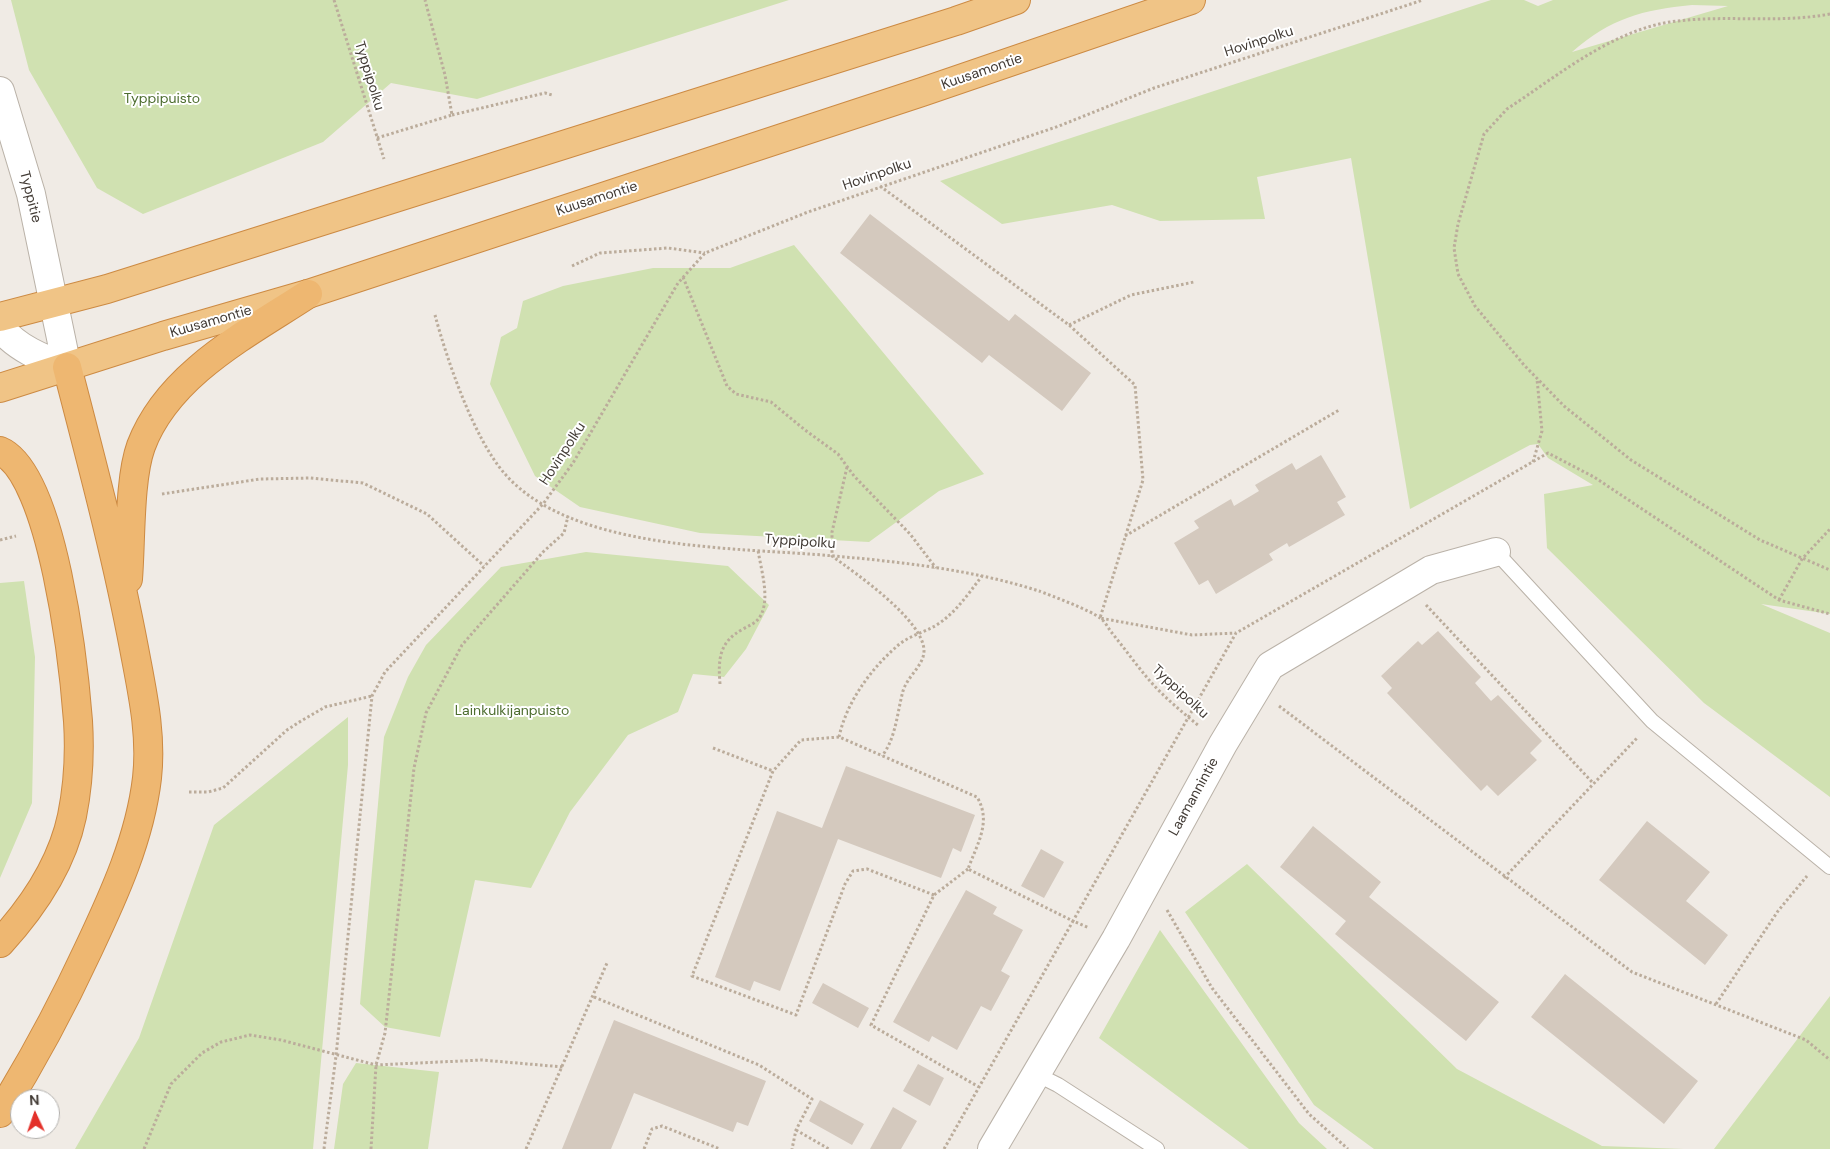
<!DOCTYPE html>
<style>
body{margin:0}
#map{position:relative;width:1830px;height:1149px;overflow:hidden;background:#f0ebe5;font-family:"DM Sans",sans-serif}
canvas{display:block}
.north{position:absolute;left:10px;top:1089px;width:50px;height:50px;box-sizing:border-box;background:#fff;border:1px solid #b3b1ae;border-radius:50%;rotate:357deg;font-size:14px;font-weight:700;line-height:20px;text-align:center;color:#423b35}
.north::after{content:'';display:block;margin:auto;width:18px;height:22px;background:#e33029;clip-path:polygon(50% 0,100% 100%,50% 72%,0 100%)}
</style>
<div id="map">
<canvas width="1830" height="1149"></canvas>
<div class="north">N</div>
</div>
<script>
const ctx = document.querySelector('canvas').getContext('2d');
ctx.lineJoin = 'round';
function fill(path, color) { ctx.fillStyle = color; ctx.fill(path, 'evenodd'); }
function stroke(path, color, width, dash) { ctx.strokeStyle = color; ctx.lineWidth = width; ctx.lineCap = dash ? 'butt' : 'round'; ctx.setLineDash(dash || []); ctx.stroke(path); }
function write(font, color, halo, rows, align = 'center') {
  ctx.font = font + ' "DM Sans",sans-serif'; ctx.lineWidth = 4; ctx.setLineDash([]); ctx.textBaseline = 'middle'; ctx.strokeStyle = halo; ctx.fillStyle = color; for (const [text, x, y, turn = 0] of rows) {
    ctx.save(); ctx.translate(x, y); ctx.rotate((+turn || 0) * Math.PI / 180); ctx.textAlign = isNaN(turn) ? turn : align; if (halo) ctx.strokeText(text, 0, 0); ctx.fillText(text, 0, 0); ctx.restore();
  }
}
const green = new Path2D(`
 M11,0h778l-312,99 -86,-16 -68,59 -180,72 -46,-26 -68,-118z
 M1491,0h33l14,6 15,-6h277v614l-69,-10 69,29v164l-126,-94 -157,-155 -3,-54 49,-9 -45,-27 -10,-14 -8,1 -120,64 -59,-351 -94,19 8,42 -105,2 -48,-16 -110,19 -62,-43zM1692,5l36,1 -156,46c39,-34 70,-42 120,-47z
 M794,245l190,229 -45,17 -70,51 -169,-9 -120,-26 -45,-31 -45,-92 11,-47 16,-9 6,-27 40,-15 90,-18h77z
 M586,552l142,14 41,39 -23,44 -22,28 -31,-3 -15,38 -50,23 -58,77 -39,76 -56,-8 -35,157 -55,-10 -25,-23 24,-267 24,-60 18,-32 75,-78z
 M24,581l11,76 -3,146 -32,75v-295z
 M348,717v48l-35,384h-238l64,-111 75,-213z
 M1247,864l210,205 145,77 82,3h-310l-60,-44 -129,-193z
 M1160,930l139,193 28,26h-78l-150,-111z
 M1830,996v153h-116z
 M356,1063l83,9 -11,77h-94l9,-65z`);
const building = new Path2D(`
 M870,214l139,107 6,-7 76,59 -29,38 -73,-56 -7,8 -142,-110z
 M1321,455l25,42 -9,5 8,13 -56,32 -2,-4 -18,11 4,6 -57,34 -8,-14 -9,5 -25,-42 25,-15 -5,-7 37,-22 3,7 25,-15 -4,-6 37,-22 4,7z
 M1438,631l43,46 -6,6 16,18 7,-6 44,46 -12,12 7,7 -39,36 -11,-11 -6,6 -94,-98 5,-5 -11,-12 37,-35 4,4z
 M846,766l129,49 -14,37 -8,-4 -12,30 -103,-39 -58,152 -26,-10 -4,10 -35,-14 62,-166 45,17z
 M1647,821l63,51 -24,29 42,34 -23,30 -106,-85z
 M1313,826l68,56 -12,15 130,105 -33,39 -131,-107 11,-13 -66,-54z
 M1041,849l23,13 -20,36 -23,-12z
 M966,890l31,17 -4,7 30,16 -22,41 9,5 -19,35 -10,-5 -24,44 -25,-14 -3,6 -36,-20z
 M1565,974l133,107 -34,43 -133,-107z
 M823,983l46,25 -11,20 -46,-25z
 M614,1020l152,61 -18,45 -11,-4 -4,10 -99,-39 -23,56h-49z
 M918,1064l26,14 -14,28 -27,-15z
 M820,1100l44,24 -12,21 -43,-24z
 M893,1107l24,14 -16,28h-31z`);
const path = new Path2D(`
 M334,0l50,159
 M1830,14c-53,10 -107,0 -160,8 -59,9 -114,55 -163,87l-23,25 -26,90 -4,24 4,26 17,32 49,59 40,41 67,54 129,80 70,30
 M452,115l93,-22 7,2
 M377,138l75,-23 -7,-40 -20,-75
 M880,186l189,139 66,60 8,95 -43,138 92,17 44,-2
 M572,266l28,-13 68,-5 37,5
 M683,277l44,109 9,8 35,8 34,28 33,24 16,22 56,58 26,34
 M435,315c12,45 39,124 70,159 68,78 233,73 329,82 68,6 140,14 205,35 11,4 53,20 61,27 5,3 8,10 12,15 13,16 25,33 38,48 14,16 32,31 49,45
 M1069,325l62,-30 63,-13
 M1533,462l9,-31 -5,-52
 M847,467l-15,65v24c23,17 92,64 92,95 0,14 -17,26 -21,40 -6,22 -7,47 -21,65
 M162,494l98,-15 50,-1 53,5 64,31 57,52
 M1125,536l214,-126
 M0,540l16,-4
 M1779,600l23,-41 28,-30
 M1426,605l167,178
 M720,684c-2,-25 -1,-42 23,-55 7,-4 14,-6 18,-14 9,-18 0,-45 -3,-65
 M1279,706l353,266 174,68 24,20
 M839,737c7,-33 30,-66 56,-89 11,-11 27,-15 40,-22 20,-12 33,-32 47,-50
 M713,748l60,23
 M189,792h19l15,-4 64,-58 14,-9 24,-14 47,-11
 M968,869l-34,26 -63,130 108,62
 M1504,878l134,-141
 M934,895l-67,-26 -14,2 -8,13 -49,131 -104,-39 81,-205 28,-31 38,-3 138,60c15,25 0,47 -9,72l105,52 163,-288 312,-180 46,24 185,123 51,14
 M1167,910l45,78 97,126 39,35
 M594,997l165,68 53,34 -16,31 -4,19
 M1716,1004l62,-93 29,-35
 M796,1130l33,19
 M144,1149l27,-65 31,-31 19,-11 29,-7 31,5 95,25 106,-5 81,7
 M324,1149l12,-93 36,-360 13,-24 158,-168 30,-41 105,-180 27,-30 103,-41 251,-86 95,-38 269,-88
 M371,1149l5,-84 9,-32 29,-265 12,-55 36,-68 81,-93 21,-19 4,-17
 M526,1149l81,-186
 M644,1149l8,-20 10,-3 58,23
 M944,1149l129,-228 16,7`);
const service = new Path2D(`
 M1496,552l156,169 178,146
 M1036,1074l22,11 99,64`);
const minor = new Path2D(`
 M0,91l31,103 36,173c-24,-8 -51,-19 -67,-40
 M992,1149l124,-210 107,-195 47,-78 161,-96 65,-18`);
const trunk = new Path2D(`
 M0,317l107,-28 849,-268 60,-21
 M0,388l163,-52 145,-42 614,-202 269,-92`);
const motorway = new Path2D(`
 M0,451c53,22 74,217 78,270 2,31 0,65 -6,95 -10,48 -39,91 -72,127
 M128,579c3,-37 1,-100 13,-133 27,-72 106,-112 167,-152
 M0,1113c33,-53 62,-107 88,-163 26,-55 52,-112 59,-172 5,-44 -5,-87 -13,-130 -18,-95 -43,-188 -67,-281`);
const streetNames = [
 ["Hovinpolku",1259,42,-18],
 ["Kuusamontie",982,72,-19],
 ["Typpipolku",369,76,73],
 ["Hovinpolku",877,175,-19],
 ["Typpitie",30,197,76],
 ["Kuusamontie",597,199,-18],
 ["Kuusamontie",211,322,-16],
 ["Hovinpolku",563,454,-57],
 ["Typpipolku",800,542,4],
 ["Typpipolku",1180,692,43],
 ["Laamannintie",1194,797,-61]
];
const parkNames = [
 ["Typpipuisto",162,99],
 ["Lainkulkijanpuisto",512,711]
];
fill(green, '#d0e1b1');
fill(building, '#d4c9be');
stroke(service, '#bab2a8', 16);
stroke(minor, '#bab2a8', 30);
stroke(trunk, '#cc8a43', 30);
stroke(motorway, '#cc8a43', 30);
stroke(path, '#bbac9b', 3, [2.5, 2.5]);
stroke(service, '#fff', 14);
stroke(minor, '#fff', 28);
stroke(trunk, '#f0c486', 28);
stroke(motorway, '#eeb771', 28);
write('14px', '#423b35', '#fff', streetNames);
write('14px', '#4d6d2f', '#fff', parkNames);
</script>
